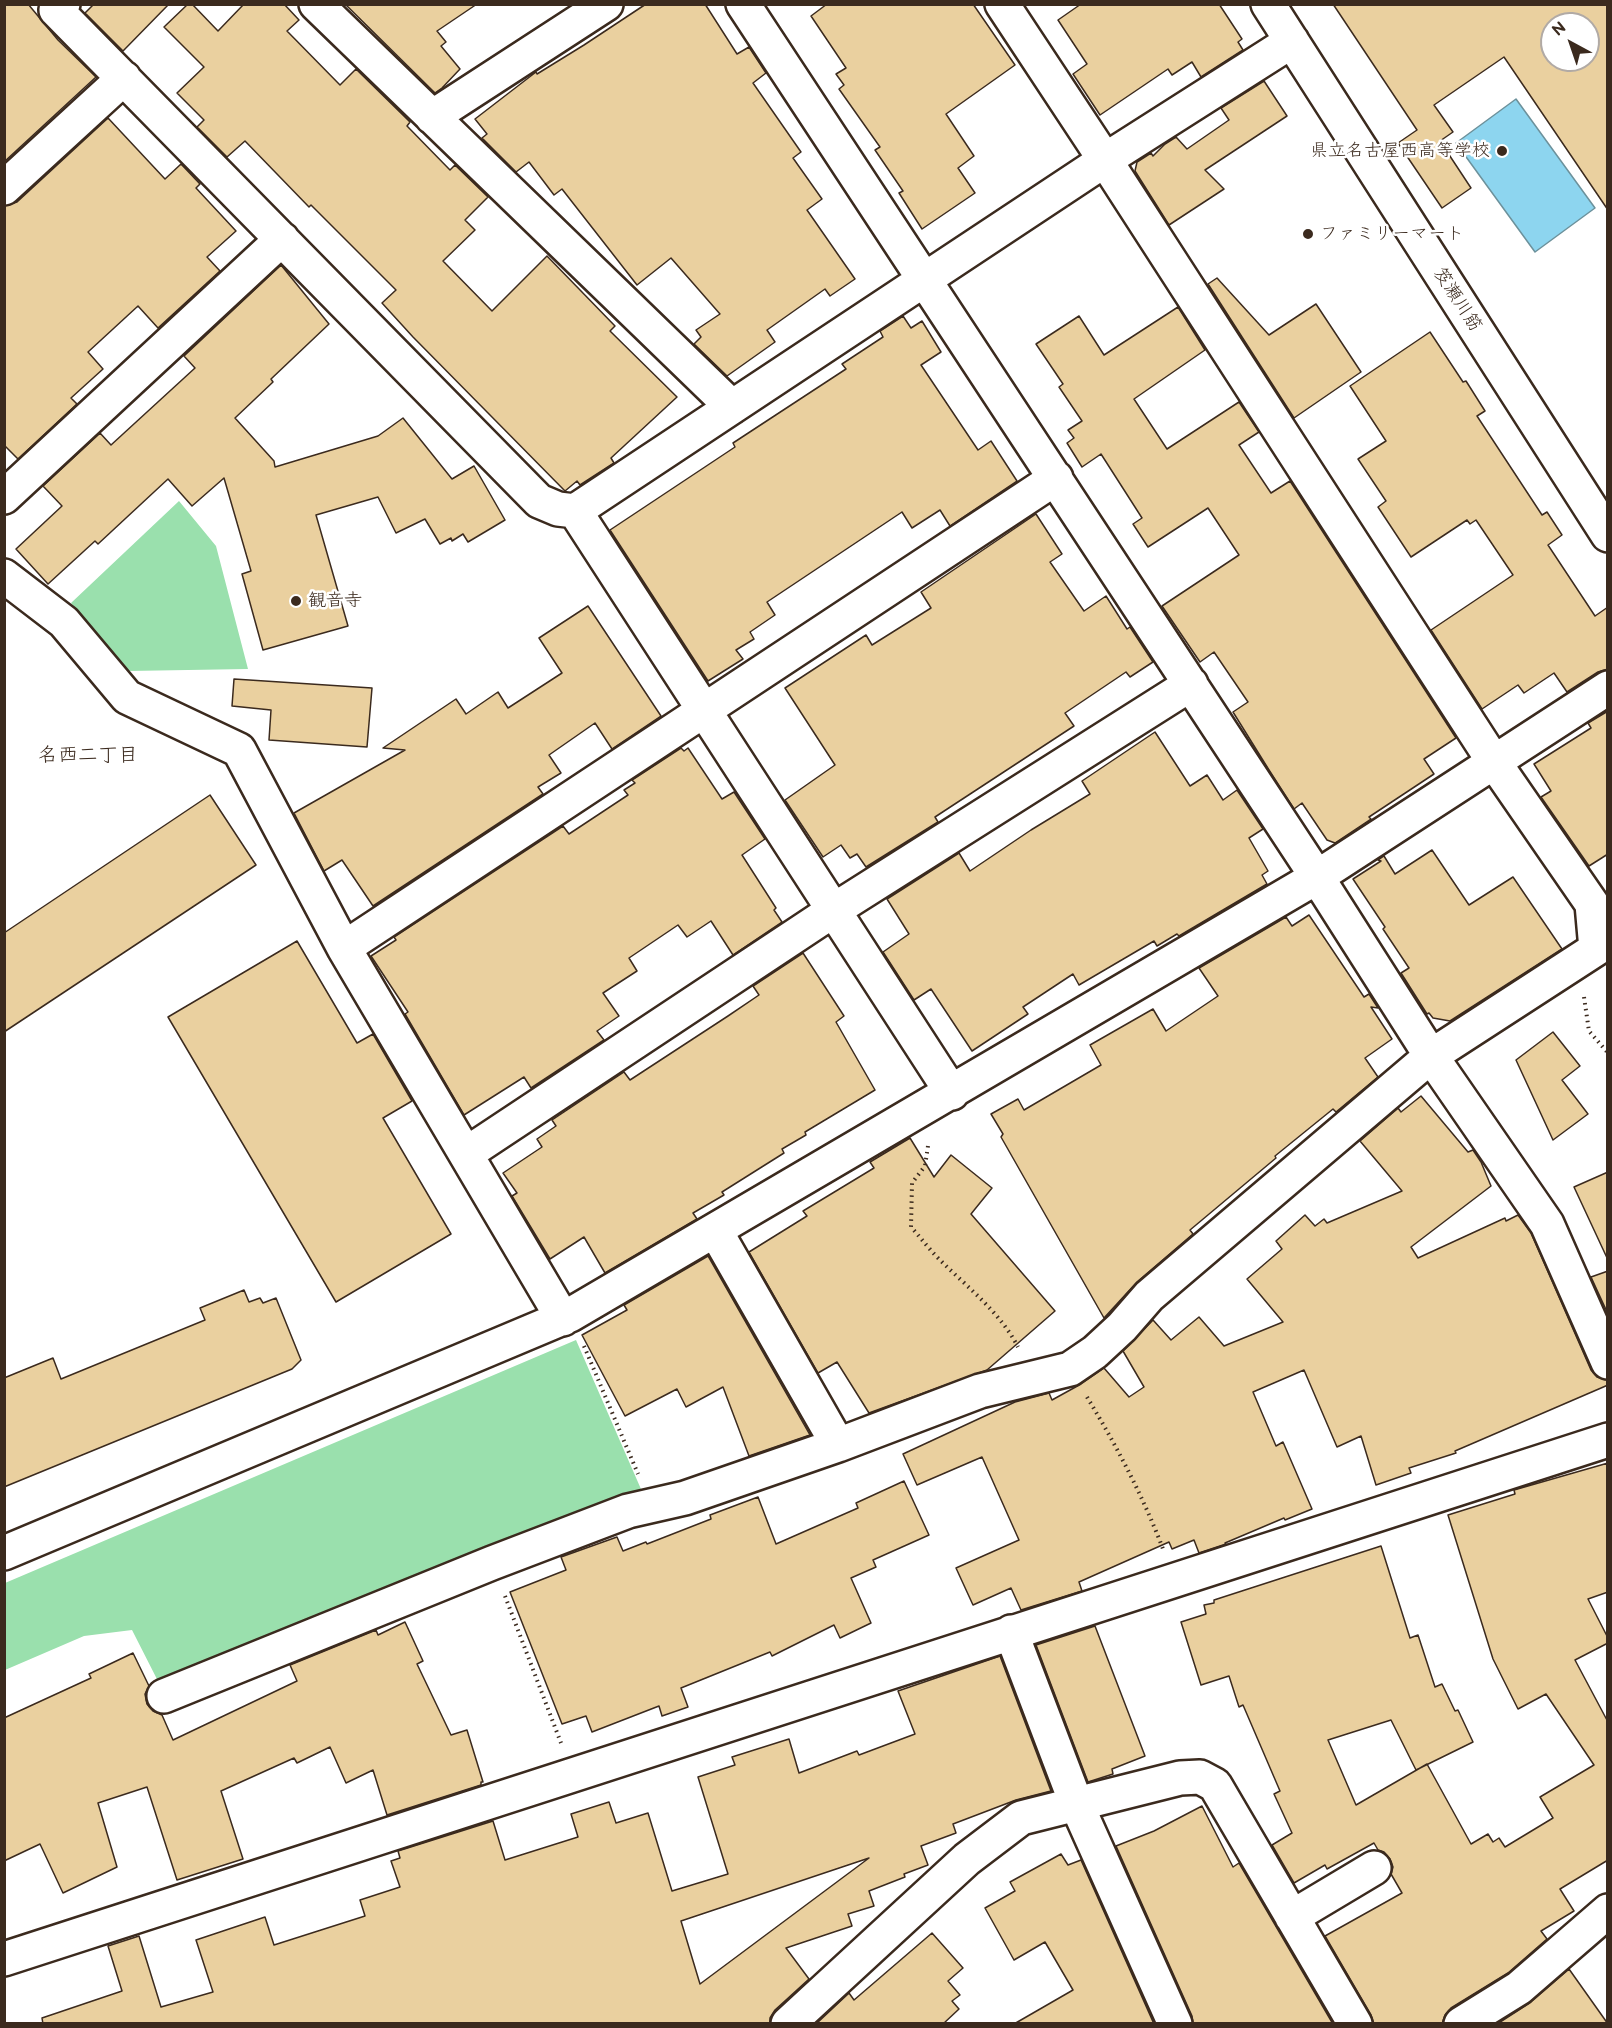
<!DOCTYPE html>
<meta charset="utf-8">
<style>
body{margin:0}
#map{position:relative;width:1612px;height:2028px;overflow:hidden;background:#fff;font-family:"Balsamiq Sans",sans-serif}
canvas{display:block}
.frame{position:absolute;inset:0;border:6px solid #3b2a1e;pointer-events:none}
.north{position:absolute;left:1540px;top:12px;width:60px;height:60px;box-sizing:border-box;background:#fff;border:2px solid #b1aaa5;border-radius:50%;rotate:320deg;font-size:16px;font-weight:700;line-height:24px;text-align:center;color:#3b2a1e}
.north::after{content:'';display:block;margin:auto;width:21px;height:27px;background:#3b2a1e;clip-path:polygon(50% 0,100% 100%,50% 72%,0 100%)}
</style>
<div id="map">
<canvas width="1612" height="2028"></canvas>
<div class="frame"></div>
<div class="north">N</div>
</div>
<script>
const ctx = document.querySelector('canvas').getContext('2d');
ctx.lineJoin = 'round';
function fill(path, color) { ctx.fillStyle = color; ctx.fill(path, 'evenodd'); }
function stroke(path, color, width, dash) { ctx.strokeStyle = color; ctx.lineWidth = width; ctx.lineCap = dash ? 'butt' : 'round'; ctx.setLineDash(dash || []); ctx.stroke(path); }
function write(font, color, halo, rows, align = 'center') {
  ctx.font = font + ' "Balsamiq Sans","Klee One",sans-serif'; ctx.lineWidth = 5; ctx.setLineDash([]); ctx.textBaseline = 'middle'; ctx.strokeStyle = halo; ctx.fillStyle = color; for (const [text, x, y, turn = 0] of rows) {
    ctx.save(); ctx.translate(x, y); ctx.rotate((+turn || 0) * Math.PI / 180); ctx.textAlign = isNaN(turn) ? turn : align; if (halo) ctx.strokeText(text, 0, 0); ctx.fillText(text, 0, 0); ctx.restore();
  }
}
const green = new Path2D(`
 M179,501l37,45 32,123 -120,2 -57,-68z
 M576,1340l68,156 -482,193 -30,-59 -48,6 -79,34v-87z`);
const water = new Path2D(`
 M1516,99l79,109 -60,44 -79,-109z`);
const building = new Path2D(`
 M4,4h24l30,36 38,37 -92,85z
 M94,4h75l-46,47 -38,-38z
 M188,4h4l26,27 26,-27h40l15,16 -12,11 53,54 16,-16 54,53 -3,4 43,44 5,-5 33,32 -23,23 10,10 -32,31 49,50 55,-55 68,70 -5,5 67,66 -66,61 3,5 -34,22 -3,-4 -12,10 -152,-154 -31,-34 14,-13 -85,-85 -2,2 -64,-66 -18,16 -30,-30 7,-7 -27,-27 27,-26 -40,-40z
 M345,4h132l-40,27 9,11 -5,4 19,23 -18,19 -7,5z
 M646,4h59l32,50 12,-7 17,26 -13,10 48,69 -8,6 29,41 -15,11 48,69 -25,17 -5,-7 -58,41 8,12 -48,34 -33,-32 7,-7 -5,-7 24,-16 -49,-56 -34,27 -75,-96 -8,6 -25,-33 -13,10 -34,-34 5,-4 -12,-15 61,-47 1,2 47,-29z
 M827,4h146l42,61 -69,49 28,42 -16,12 17,25 -53,36 -23,-36 4,-2 -28,-41 5,-3 -41,-58 5,-4 -8,-11 10,-6 -35,-52z
 M1081,4h138l23,35 -4,3 5,8 -42,27 -9,-15 -20,13 -4,-6 -68,46 -27,-41 14,-10 -29,-44z
 M1333,4h275v206l-104,-153 -70,48 19,27 -13,9 31,47 -29,20 -44,-65 19,-13zM1552,24h36v36h-36z
 M1264,81l23,35 -82,54 19,19 -55,36 -34,-54 2,-9 14,-9 2,3 12,-12 11,-7 11,12 42,-29 -8,-12z
 M108,118l57,61 16,-15 19,20 -4,4 40,43 -29,26 13,14 -62,57 -20,-22 -50,46 15,17 -32,29 6,6 -59,55 -14,-14v-239l13,-4z
 M281,265l48,59 -58,55 2,3 -38,36 39,43 1,6 103,-31 25,-18 49,61 22,-13 31,54 -37,22 -5,-8 -11,7 -1,-3 -11,6 -15,-25 -29,14 -18,-36 -62,18 32,111 -85,24 -21,-76 9,-3 -27,-93 -32,28 -24,-27 -70,65 -3,-3 -47,43 -32,-35 46,-43 -19,-20 57,-53 11,12 84,-77 -11,-12z
 M1217,278l52,57 47,-31 45,68 -67,46 -86,-134z
 M1178,307l27,43 -71,49 33,50 72,-47 20,30 -20,13 32,48 19,-12 166,257 -32,21 10,15 -65,43 2,2 -36,24 -8,-3 -25,-37 -8,6 -25,-39 -36,-58 15,-10 -34,-50 -14,10 -38,-56 77,-51 -31,-47 -60,39 -15,-23 9,-6 -41,-64 -19,13 -15,-24 7,-5 -6,-8 14,-9 -23,-34 4,-3 -27,-40 43,-28 25,39z
 M903,316l8,12 11,-7 19,31 -20,13 57,85 13,-9 26,40 -67,45 -10,-16 -28,18 -10,-16 -135,90 8,13 -25,17 4,7 -18,11 7,9 -35,22 -98,-151 125,-83 -2,-4 113,-74 -4,-5 41,-27 -3,-6z
 M1430,332l33,50 3,-1 19,30 -8,5 65,99 5,-3 15,23 -14,10 47,71 13,-9v62l-10,3 -31,20 -13,-19 -30,20 -6,-8 -36,24 -51,-79 82,-55 -37,-55 -6,4 -3,-4 -56,37 -33,-50 8,-6 -28,-42 28,-18 -36,-55z
 M1036,514l26,40 -12,8 34,49 22,-15 21,33 3,-2 23,35 -23,15 -4,-5 -61,41 9,13 -139,91 3,5 -72,45 -9,-13 -7,4 -9,-13 -18,12 -38,-57 50,-35 -50,-77 81,-53 6,10 59,-37 -10,-16z
 M588,606l73,110 -49,33 -17,-26 -46,32 12,18 -23,14 5,7 -170,112 -31,-46 -18,11 -30,-58 111,-63 -22,-2 73,-49 10,15 32,-22 10,16 54,-35 -23,-35z
 M234,679l138,9 -5,59 -98,-7 2,-30 -39,-4z
 M1608,711v143l-19,12 -48,-69 10,-6 -17,-27 57,-36 -3,-5z
 M1155,732l35,54 17,-11 16,25 14,-10 26,39 -14,9 19,33 -6,4 5,9 -88,52 -2,-2 -20,12 -3,-5 -75,44 -6,-11 -50,33 5,7 -56,37 -41,-62 -17,11 -31,-48 26,-18 -22,-35 72,-46 11,18 61,-41 59,-36 -8,-13z
 M681,748l3,3 4,-3 34,51 12,-7 31,47 -23,16 34,53 -2,2 8,12 -49,33 -22,-34 -24,16 -9,-12 -49,33 8,13 -34,22 16,23 -22,15 7,9 -73,48 -7,-11 -60,38 -59,-101 3,-2 -37,-56 25,-16 -2,-3 169,-111 6,8 59,-39 -4,-5 11,-7 -3,-3z
 M210,795l46,70 -252,167v-99z
 M1432,850l37,55 44,-28 49,72 -112,72 -17,-3 -4,-5 -2,1 -26,-41 8,-5 -26,-39 2,-2 -32,-48 28,-18 -3,-1 6,-4 11,18z
 M1309,915l55,82 5,-3 9,14 -7,-1 21,32 -27,19 13,19 -42,35 -3,-3 -58,47 1,2 -86,72 3,4 -56,48 -33,36 -103,-181 2,-3 -12,-20 27,-15 6,11 77,-45 -11,-20 63,-36 13,22 52,-35 -19,-28 87,-51 6,9z
 M297,941l60,102 16,-9 39,67 -29,17 68,116 -115,68 -168,-285z
 M803,953l41,63 -8,6 39,68 -70,42 1,3 -24,14 2,4 -62,39 2,3 -31,18 4,6 -92,54 -21,-36 -34,22 -38,-63 5,-3 -14,-20 39,-26 -5,-8 19,-13 -4,-6 72,-48 6,8 98,-64 31,-21 -6,-9z
 M1553,1032l27,34 -18,14 26,34 -35,26 -37,-80z
 M1421,1096l47,56 5,-2 8,12 10,24 -80,61 7,11 87,-40 1,3 12,-6 13,18 60,137 6,7 11,3v5l-153,66 1,2 -47,15 2,5 -35,12 -15,-49 -24,11 -33,-77 -51,22 23,54 7,-4 29,67 -27,11 -1,-2 -59,25 1,1 -27,9 -5,-13 -22,9 -3,-7 -90,40 3,9 -61,19 -10,-22 -38,17 -17,-37 63,-28 -37,-83 -65,28 -14,-31 112,-52 34,-9 3,7 29,-16 23,-16 25,29 15,-10 -21,-36 30,-31 18,20 28,-23 25,29 59,-24 -36,-43 35,-30 -6,-8 29,-26 10,11 9,-7 3,4 75,-32 -42,-50 38,-33 3,4z
 M910,1138l24,39 17,-22 41,33 -21,26 84,97 -68,59 -118,43 -32,-51 -19,11 -69,-121 58,-36 -4,-5 71,-43 -4,-6z
 M1608,1172v88l-34,-73z
 M708,1256l102,179 -61,21 -26,-69 -37,20 -9,-18 -52,27 -43,-81 45,-25 -3,-5z
 M1608,1271v43l-17,-37z
 M244,1290l5,12 11,-4 3,5 13,-5 25,62 -9,9 -288,118v-109l49,-20 8,21 144,-59 -5,-12z
 M1608,1463v129l-20,7 20,39v5l-33,17 33,62v138l-48,29 14,22 -33,20 6,8 -39,34 -57,35 -6,7 -3,9h-68l-3,-9 -46,-79 77,-43 -11,-19 2,-7 -3,-8 -6,-7 -6,-2 -4,-7 -47,26 -2,-4 -31,18 -22,-38 20,-12 -18,-39 6,-3 -37,-86 -4,2 -10,-31 -28,9 -20,-63 25,-8 -2,-9 10,-2v-3l167,-54 29,92 8,-3 17,52 7,-3 13,27 3,-1 15,32 -57,28 -25,-50 -63,20 28,65 71,-41 44,80 17,-10 5,8 6,-4 6,9 48,-29 -13,-21 54,-32 -48,-71 -28,15 -25,-50 -45,-144 67,-21 -1,-4z
 M904,1481l25,54 -56,25 3,7 -25,11 20,45 -31,15 -6,-13 -62,31 -2,-4 -89,36 7,19 -26,9 -3,-10 -67,26 -6,-16 -24,8 -52,-132 56,-22 -5,-13 56,-20 6,14 23,-9 1,2 64,-25 -1,-4 48,-18 18,47 82,-36 -2,-5z
 M405,1622l18,39 -6,3 34,71 16,-5 16,52h-2v3l-94,30 -14,-45 -27,13 -16,-36 -33,16 -3,-5 -73,33 22,68 -66,21 -30,-93 -49,16 19,64 -54,26 -23,-49 -36,17v-143l87,-40 -2,-4 44,-21 16,33 -4,8 2,10 6,7 9,4 11,25 124,-59 -7,-16 86,-35 2,5z
 M1095,1626l50,130 -33,13 1,5 -25,8 -52,-137z
 M1000,1656l51,135 -35,9 -63,24 3,9 -35,13 7,19 -24,9 1,3 -36,14 5,15 -26,8 4,12 -66,22 23,31 -34,31 -5,8v6h-727l-1,-6 80,-27 -14,-45 31,-10 22,71 52,-15 -17,-52 69,-23 9,28 91,-29 -5,-16 40,-13 -9,-26 9,-3 -2,-7 95,-30 12,39 73,-23 -7,-23 38,-12 7,21 32,-10 24,78 56,-17 -30,-97 37,-12 -3,-8 57,-18 10,34 58,-22 2,4 56,-21 -17,-43zM869,1858l-8,6 -161,120 -19,-63z
 M1202,1806l31,61 6,-4 94,161h-140l-1,-8 -76,-170 38,-15z
 M1061,1854l7,11 13,-5 73,164h-140l59,-34 -28,-48 -31,18 -29,-52 30,-17 -5,-9z
 M932,1933l31,35 -15,13 12,14 -8,6 7,8 -16,15h-127l33,-31 5,7z
 M1569,1969l39,55h-111l34,-22z`);
const path = new Path2D(`
 M1584,997l5,34 19,22
 M928,1146l-3,20 -13,17 -1,44c10,11 18,22 28,32 28,28 61,53 79,88
 M584,1346l54,128
 M1087,1397c29,48 56,99 76,152
 M505,1596l56,147`);
const minor = new Path2D(`
 M63,4l-7,6 483,491 19,8 17,2 530,-351 187,-119
 M316,4l416,403
 M743,4l574,873 114,179 116,168 61,138
 M1268,4l340,531
 M432,117l174,-113
 M4,188l120,-110
 M4,497l278,-258
 M575,511l377,582
 M4,576l60,46 63,75 112,53 105,198 219,371
 M344,948l712,-470
 M466,1154l368,-244 357,-226
 M715,1230l123,215
 M4,1553l566,-238 747,-438 291,-189
 M1011,1632l65,171 99,221
 M164,1696l328,-133 136,-52 57,-13 153,-53 142,-54 90,-22 25,-17 27,-25 27,-31 282,-240 165,-107 -4,-45 -98,-142 -389,-602 -103,-156
 M1292,1917l82,-49
 M4,1959l1604,-519
 M788,2024l179,-165 54,-41 159,-40 20,-1 15,8 140,239
 M1461,2024l58,-36 89,-77`);
const markers = [
 [1502,151,6,"#3b2a1e"],
 [1308,234,6,"#3b2a1e"],
 [296,601,6,"#3b2a1e"]
];
const poiNames = [
 ["県立名古屋西高等学校",1490,151,"right"],
 ["ファミリーマート",1320,234],
 ["観音寺",308,601]
];
const streetNames = [
 ["笈瀬川筋",1457,300,57]
];
const neighbourhoodNames = [
 ["名西二丁目",88,756]
];
fill(green, '#9ae0ad');
fill(water, '#8dd5ef');
stroke(water, '#6c919b', 1.5);
fill(building, '#ead09f');
stroke(building, '#3b2a1e', 1.5);
stroke(minor, '#3b2a1e', 38);
stroke(path, '#3b2a1e', 4, [1.5, 4.5]);
stroke(minor, '#fff', 33);
for (const [x, y, r, color] of markers) { const dot = new Path2D(); dot.arc(x, y, r, 0, 2 * Math.PI); ctx.fillStyle = color; ctx.fill(dot); stroke(dot, '#fff', 2); }
write('18px', '#3b2a1e', '#fff', poiNames, 'left');
write('18px', '#3b2a1e', '#fff', streetNames);
write('20px', '#3b2a1e', '#fff', neighbourhoodNames);
</script>
